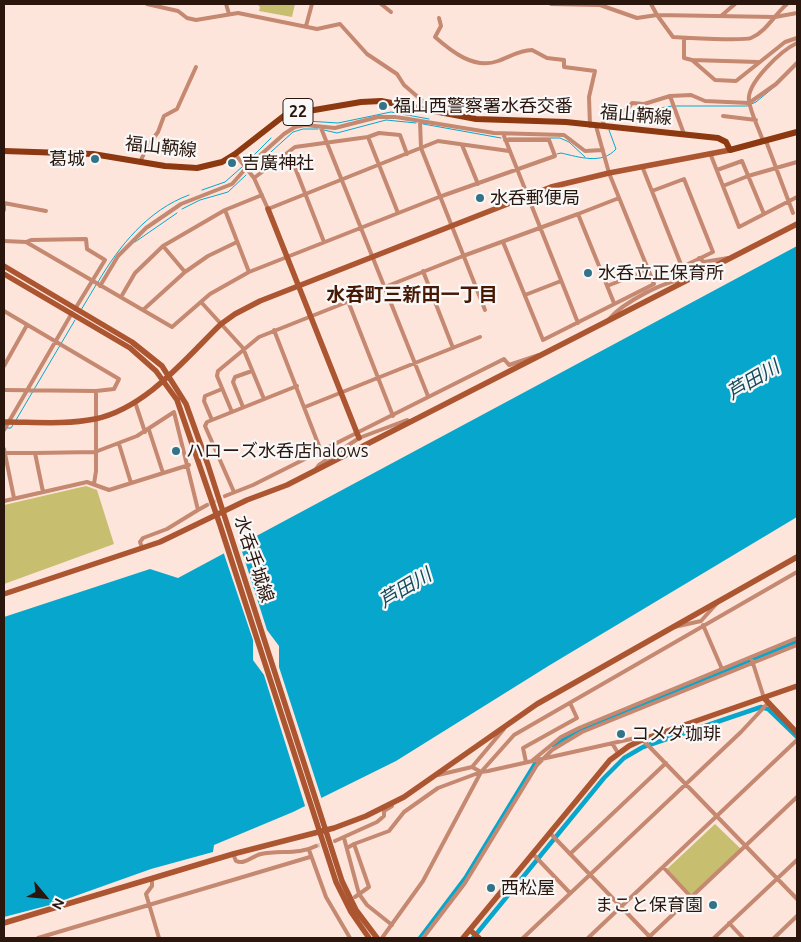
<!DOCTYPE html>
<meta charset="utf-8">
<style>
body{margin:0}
#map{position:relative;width:801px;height:942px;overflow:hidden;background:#fee5db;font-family:Ubuntu,sans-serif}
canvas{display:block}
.frame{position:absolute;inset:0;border:5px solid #2b160d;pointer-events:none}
.north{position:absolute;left:20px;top:872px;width:50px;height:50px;-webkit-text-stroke:4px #f8f8f8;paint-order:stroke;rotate:118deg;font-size:14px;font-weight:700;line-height:20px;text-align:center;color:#2b160d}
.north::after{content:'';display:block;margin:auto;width:18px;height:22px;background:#2b160d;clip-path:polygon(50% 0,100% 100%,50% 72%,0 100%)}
</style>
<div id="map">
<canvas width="801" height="942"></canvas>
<div class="frame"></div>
<div class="north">N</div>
</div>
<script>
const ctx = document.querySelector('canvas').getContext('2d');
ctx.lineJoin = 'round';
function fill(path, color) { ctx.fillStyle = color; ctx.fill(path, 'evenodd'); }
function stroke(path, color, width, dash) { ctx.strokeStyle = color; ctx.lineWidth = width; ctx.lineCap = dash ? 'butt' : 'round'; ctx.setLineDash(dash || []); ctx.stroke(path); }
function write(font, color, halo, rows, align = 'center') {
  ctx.font = font + ' Ubuntu,"Noto Sans JP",sans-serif'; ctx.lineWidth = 4.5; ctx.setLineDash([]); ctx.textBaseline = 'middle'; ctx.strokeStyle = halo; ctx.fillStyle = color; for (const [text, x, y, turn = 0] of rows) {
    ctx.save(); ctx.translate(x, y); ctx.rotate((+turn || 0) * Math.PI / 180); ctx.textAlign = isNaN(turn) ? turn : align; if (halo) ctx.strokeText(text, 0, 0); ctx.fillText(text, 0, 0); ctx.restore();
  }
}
const green = new Path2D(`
 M257,4h38l-3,13 -33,-6 1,-4z
 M86,486l11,4 17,54 -110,40v-79z
 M715,824l26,25 -50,47 -24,-27z`);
const water = new Path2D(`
 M797,246v271l-247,148 -154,96 -103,51 -79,33 -1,7 -62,17 -101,36 -46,12v-300l146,-48 28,9z`);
const pier = new Path2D(`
 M239,542l28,88 12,16v21l43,133 -16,9 -42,-134 -11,-15v-20l-30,-89z`);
const stream = new Path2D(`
 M676,106h71l9,-4 23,-19
 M614,116l58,-10
 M307,121l31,2 53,-11 38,7
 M293,124l9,-3
 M423,124l78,14
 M324,130l13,3 49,-13 30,3
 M508,138h52l9,4 16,15
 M557,154l4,-1c18,4 41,12 55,-4l-7,-19
 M245,164l26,-26
 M251,170l42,-38 10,-3h15
 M202,190l23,-8 17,-15
 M182,209l18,-9 28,-8 18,-17
 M135,242l42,-29
 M98,282c21,-36 50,-72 91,-87
 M81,310l15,-25
 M16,420l59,-100
 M6,428h5l2,-3`);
const canal = new Path2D(`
 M553,745l46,-23 198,-81
 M420,938l46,-61 72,-118
 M473,938l131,-160 20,-20 19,-11 118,-40 7,2 29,28`);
const streetTunnel = new Path2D(`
 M207,505l18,-9
 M316,846l19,-5`);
const street = new Path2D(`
 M147,4l31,7 9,7 9,2 42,-7 79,16 23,-5 27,30 30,20 7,11 29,25
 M226,4l3,10
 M381,4l10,8
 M551,4l49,1 37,13 20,-3 16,22c12,1 71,4 78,1 15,-6 24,-24 36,-34
 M651,4l6,11 118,2 22,-4
 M721,16l14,-12
 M439,18l2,8 -6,11c16,14 39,33 63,24 11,-4 22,-11 34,-11l15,8 17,2v7l31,4 -6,26 1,29
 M306,26l6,-22
 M684,38v20l8,2 23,20 21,1 49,-39 12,-4
 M692,60l66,2
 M670,96l14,38
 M723,116l33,4
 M420,121l1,27 64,162
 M602,126l3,-9 23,-8 4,-6 12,1 26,-8 21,-1 14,6 44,2 27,-19 21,-21
 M321,128l107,268
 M504,136l74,187
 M368,137l30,76
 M763,141c-4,-12 -12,-27 -14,-40 -3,-18 33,-51 48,-58
 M766,141l27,72
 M462,145l16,39
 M289,152l35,90
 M710,153l29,74 58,-30
 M235,154l19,24 14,31 170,-68 71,10
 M141,160l6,-13 11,-15 6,-16 13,-7 19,-42
 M642,166l40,101 31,-15 -29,-73 -32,12
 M717,170l25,-9 22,53
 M254,178l41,-31 73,-10 11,-4 21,2 7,19
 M723,186l25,-10 49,-14
 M4,210v-7l42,8
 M225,210l24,62
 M578,214l41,-16
 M4,241l22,1 146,85 38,-33 39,-22 190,-75 116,-41 -6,-16h-44
 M26,242l5,-2 55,-1 1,10 18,11 -30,49
 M237,242l-29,14 -23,16 -22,-26 62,-36 37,-15
 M503,242l40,98 111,-56 -45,-111 -13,-47
 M699,258l5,4 24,-4
 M423,271l30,77
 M100,286l18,-30 28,-28 35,-24 51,-20 16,-18 36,-32 11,-7 10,-2 30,3 43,-11h18l98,16 70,2 21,16 18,-1
 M607,286l41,-16
 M525,295l36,-14
 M121,297l14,-24 28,-27
 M348,301l45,115
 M201,302l42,46 21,51
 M143,310l42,-38
 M4,311l115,68 -5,10 -18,2
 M609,319c14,-16 57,-40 77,-39
 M274,330l47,121
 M4,366l23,-41
 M4,390l92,1v80l-2,13
 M135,402l10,30
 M243,407l-10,-25 2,-5 17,-6
 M305,407l175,-70
 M232,412l-15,-36 1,-5 41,-34 204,-81 115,-42 36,89
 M212,420l-8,-19 1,-5 17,-7
 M4,430l68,-117
 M149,430l14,43
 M119,444l12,39
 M4,449l10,49
 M4,453h31
 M316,469l3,-4 40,-27 48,-18 4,2
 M43,492l-8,-39 60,-1 42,-16 37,-24 24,98 -31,19 -24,9 -3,4 2,5
 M234,492l-29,-66 2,-4 90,-36
 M225,496l28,-11 251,-126 5,6 30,-10
 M4,501l83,-19 22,8 80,-25
 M198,510l9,-5
 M703,625l19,44
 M674,627l27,-6 17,-19
 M751,657l13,41
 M612,743l6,10
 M533,760l28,-23 18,-9 218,-90
 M526,762l-3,-14 54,-30 -7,-15
 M472,767l32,-38
 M438,775l34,-8 9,5 7,-1 152,-34 157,162
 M550,833l101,105
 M344,838l15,56 8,11 25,20
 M335,841l42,-19 7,-6v-5l8,-5
 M354,844l15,43 -14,10
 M347,848l7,-4 35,-13 15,-19 34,-24 43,-16
 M309,850l17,47 24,41
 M233,854l3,7c9,4 16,-5 25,-7 19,-4 38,1 55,-8
 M533,854l37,39
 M570,854l96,-91
 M664,868l27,29
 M152,878v8l-6,8 13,44
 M729,923l14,15
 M38,938l272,-81
 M382,938l41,-57 58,-109 33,-37 283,-163
 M423,938l42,-55 72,-118 15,-15 30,-18 215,-87
 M523,938l218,-206 27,-29
 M588,938l209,-198
 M648,938l149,-141
 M714,938l83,-78
 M774,938l23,-22`);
const secondary = new Path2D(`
 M268,209l91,229
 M4,266l128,76 30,24 24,38 22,61 134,416 14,29 21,28
 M4,274l126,74 26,23 21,29 43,125 116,357 15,30 18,26
 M4,422c30,0 61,3 91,-3 51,-11 90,-60 126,-95l14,-10 25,-13 291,-114 58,-14 121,-23
 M4,594l156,-52 87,-42 40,-15 510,-261
 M764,698l33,35
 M4,923l229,-69 101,-26 32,-12 38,-19 133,-93 260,-147
 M470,930l9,8
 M463,938l147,-178 19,-14 15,-7 153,-53`);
const primary = new Path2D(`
 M4,151l89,3 72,12 32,2 25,-6 13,-8 50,-39 76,-13 20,-1 95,18 90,3 152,16 8,4 4,8 67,-18`);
const markers = [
 [383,106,5,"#337387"],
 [95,159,5,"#337387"],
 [232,163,5,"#337387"],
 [480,198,5,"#337387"],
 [588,273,5,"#337387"],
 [176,451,5,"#337387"],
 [621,734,5,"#337387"],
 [491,888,5,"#337387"],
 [713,905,5,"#337387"]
];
const shields = [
 [298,112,30]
];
const shieldNames = [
 ["22",298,112]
];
const poiNames = [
 ["福山西警察署水呑交番",393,106],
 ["葛城",85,159,"right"],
 ["吉廣神社",242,163],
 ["水呑郵便局",490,198],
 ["水呑立正保育所",598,273],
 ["ハローズ水呑店halows",186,451],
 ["コメダ珈琲",631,734],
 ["西松屋",501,888],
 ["まこと保育園",703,905,"right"]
];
const streetNames = [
 ["福山鞆線",636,115,5],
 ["福山鞆線",161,147,6],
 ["水呑手城線",254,559,72]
];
const neighbourhoodNames = [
 ["水呑町三新田一丁目",412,295]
];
const waterNames = [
 ["芦田川",753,380,-31],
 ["芦田川",405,588,-31]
];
fill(green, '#c8be70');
fill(water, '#07a7cd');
fill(pier, '#fee5db');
stroke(stream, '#07a7cd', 1);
stroke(canal, '#07a7cd', 4.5);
stroke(streetTunnel, '#dec6bc', 4, [4, 2]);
stroke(street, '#c58870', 4);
stroke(secondary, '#ac5531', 5.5);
stroke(primary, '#8c3810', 6);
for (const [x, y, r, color] of markers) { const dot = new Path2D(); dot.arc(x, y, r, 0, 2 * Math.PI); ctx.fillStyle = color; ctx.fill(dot); stroke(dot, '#f8f8f8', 2); }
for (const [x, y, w] of shields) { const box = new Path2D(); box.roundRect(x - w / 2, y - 13.5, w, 27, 4); ctx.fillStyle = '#f8f8f8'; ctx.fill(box); stroke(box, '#2b160d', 1); }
write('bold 16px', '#2b160d', null, shieldNames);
write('18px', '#2b160d', '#f8f8f8', poiNames, 'left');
write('18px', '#2b160d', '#f8f8f8', streetNames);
write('bold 19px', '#471905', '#f8f8f8', neighbourhoodNames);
write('italic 19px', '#154b5c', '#f8f8f8', waterNames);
</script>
